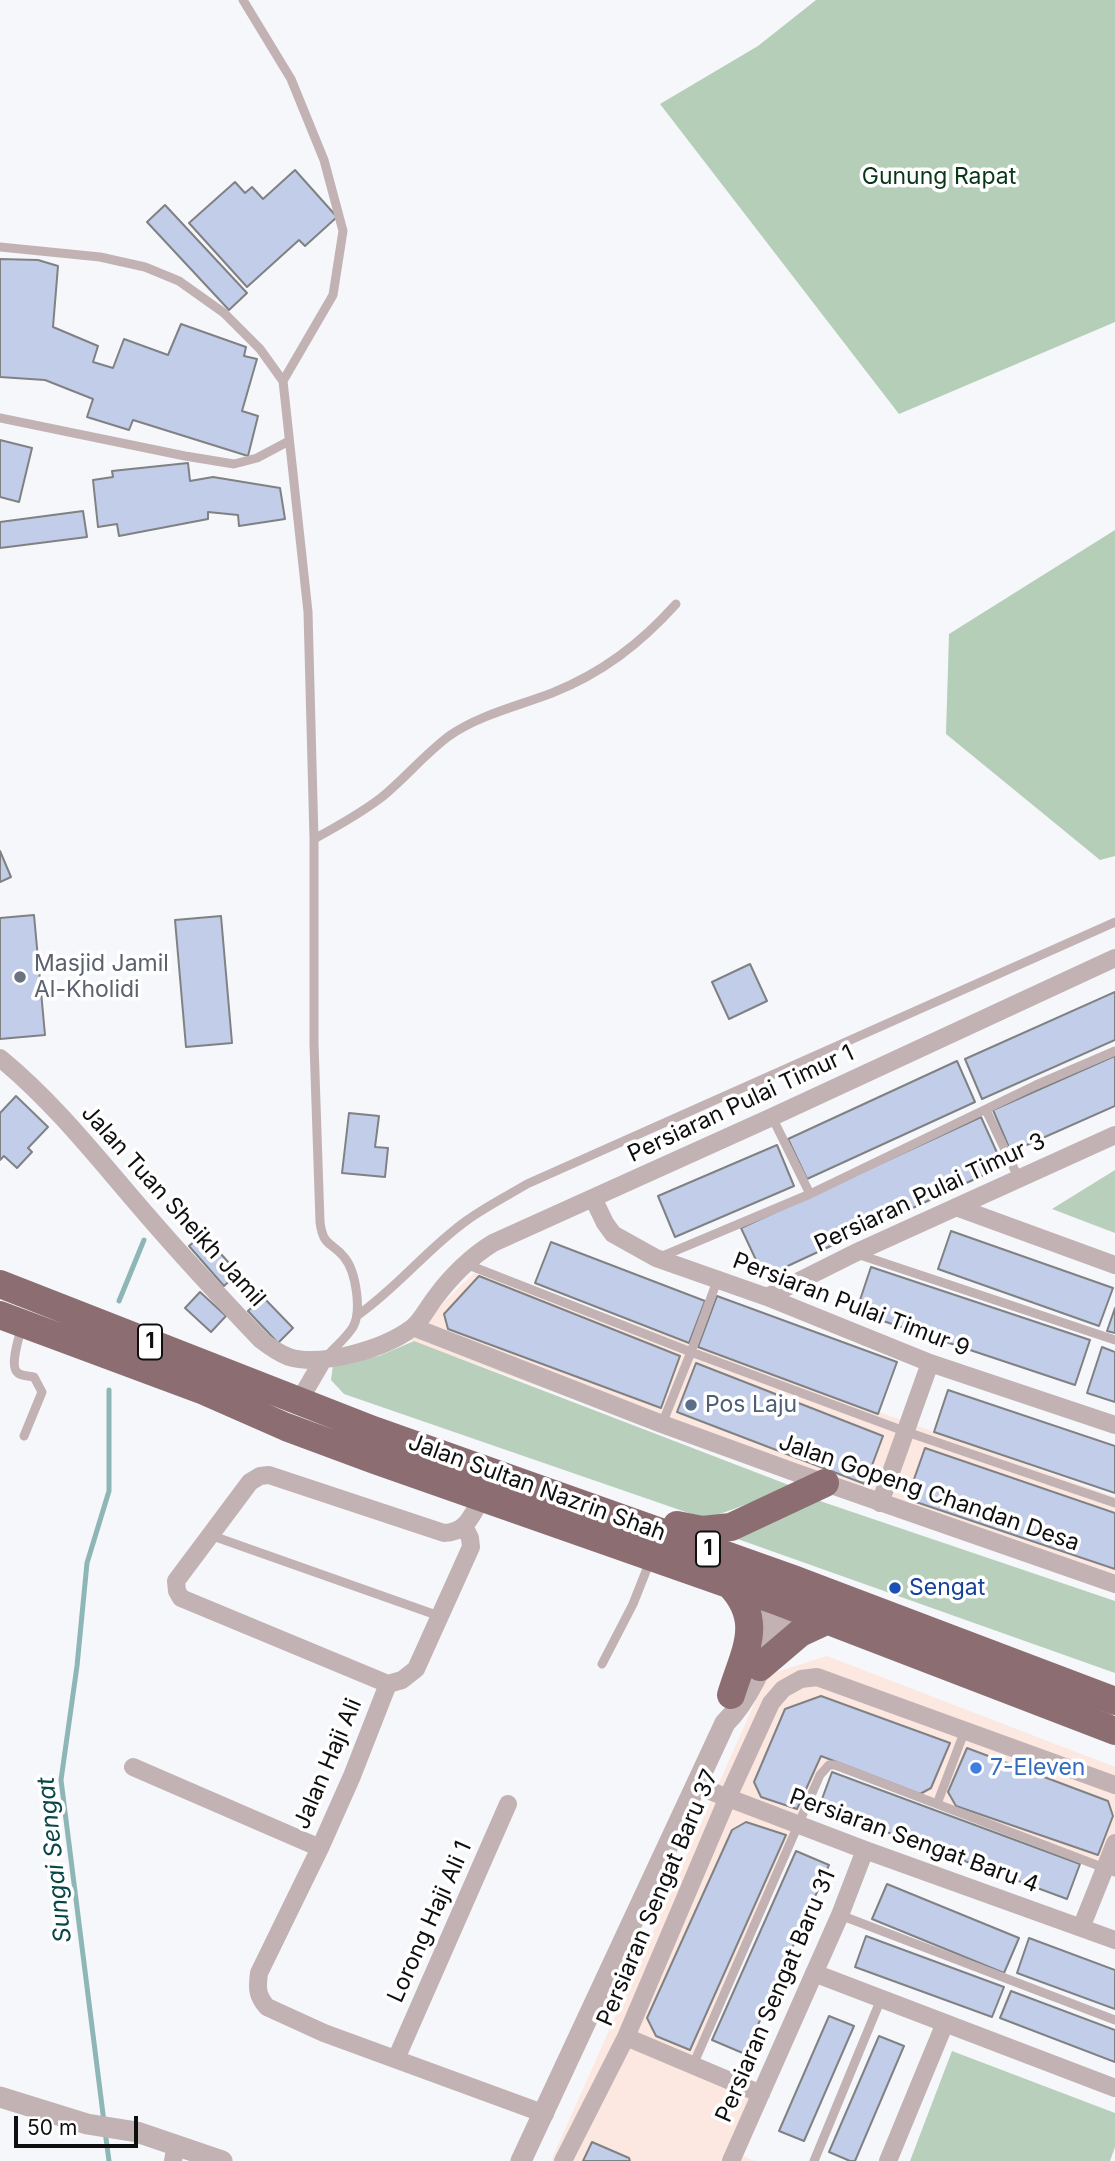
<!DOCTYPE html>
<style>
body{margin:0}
#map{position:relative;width:1115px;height:2161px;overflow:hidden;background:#f5f7fa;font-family:Inter,sans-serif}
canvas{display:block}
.scale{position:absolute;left:14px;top:2116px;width:124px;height:32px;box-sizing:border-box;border:4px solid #0f0f10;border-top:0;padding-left:9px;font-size:21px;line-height:24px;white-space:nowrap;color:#0f0f10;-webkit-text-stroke:5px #fff;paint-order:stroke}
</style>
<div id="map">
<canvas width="1115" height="2161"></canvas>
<div class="scale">50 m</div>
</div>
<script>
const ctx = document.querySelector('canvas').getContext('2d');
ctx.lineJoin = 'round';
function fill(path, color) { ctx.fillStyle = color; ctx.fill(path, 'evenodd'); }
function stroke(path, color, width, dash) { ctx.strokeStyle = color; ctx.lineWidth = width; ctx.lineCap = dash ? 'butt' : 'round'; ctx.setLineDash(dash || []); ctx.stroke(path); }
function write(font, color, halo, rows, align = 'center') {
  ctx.font = font + ' Inter,sans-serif'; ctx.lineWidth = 7; ctx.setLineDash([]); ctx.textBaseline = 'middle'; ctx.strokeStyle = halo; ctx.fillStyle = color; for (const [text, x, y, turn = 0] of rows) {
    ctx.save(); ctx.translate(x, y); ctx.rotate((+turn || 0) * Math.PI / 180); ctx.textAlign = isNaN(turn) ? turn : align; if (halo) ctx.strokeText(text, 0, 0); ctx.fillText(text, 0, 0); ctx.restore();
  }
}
const commercial = new Path2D(`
 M479,1268l636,229v96l-709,-254z
 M827,1656l288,111v103l-290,-107 -133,298 69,31 -26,61 20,8h-204l216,-486z`);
const green = new Path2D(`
 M1115,1170v63l-63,-24z
 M414,1341l380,146 -88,32 -362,-125 -13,-14 2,-15 46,-9z
 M814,1499l301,102v72l-383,-136z
 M952,2051l163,62v34l-5,14h-200z`);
const forest = new Path2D(`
 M816,0h299v322l-216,92 -239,-310 98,-58z
 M1115,530v326l-15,4 -154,-126 3,-100z`);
const stream = new Path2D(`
 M119,1301l25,-61
 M104,2122l-43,-342 16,-114 10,-103 22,-72v-101
 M105,2131l4,30`);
const building = new Path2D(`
 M295,170l42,47 -32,29 -6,-6 -52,47 -58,-64 46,-41 10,11 7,-6 11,12z
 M165,205l82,88 -18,17 -82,-88z
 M0,259l38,1 20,6 -5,61 45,19 -5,16 20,6 11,-29 44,16 13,-31 65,23 -2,9 13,3 -15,52 16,5 -10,40 -115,-36 -4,10 -42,-13 6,-18 -48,-19 -45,-3z
 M0,440l32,8 -13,54 -19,-5z
 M188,463l2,18 23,-4 67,11 5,31 -46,7 -1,-11 -30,-3v7l-89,17 -2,-12 -19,3 -5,-47 20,-3 -1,-6z
 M83,511l4,26 -87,11v-26z
 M0,851l11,26 -11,5z
 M34,915l11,120 -45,4v-121z
 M221,916l11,127 -46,4 -11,-127z
 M750,964l17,37 -38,18 -17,-37z
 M1115,992v48l-133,59 -17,-40z
 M1115,1056v50l-104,46 -18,-42z
 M957,1061l18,41 -168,77 -19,-40z
 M16,1096l32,31 -20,21 4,4 -15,16 -13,-12 -4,4v-47z
 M349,1113l30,3 -4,31 13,1 -3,29 -43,-4z
 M981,1117l22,49 -239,111 -23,-49z
 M777,1145l17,41 -119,51 -17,-41z
 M951,1231l162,57 -14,38 -161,-57z
 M203,1234l35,39 -14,13 -35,-40z
 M551,1242l154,59 -16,42 -154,-60z
 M871,1267l219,73 -15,45 -219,-73z
 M479,1276l201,80 -19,52 -213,-79 -4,-15z
 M200,1292l26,24 -15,16 -26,-24z
 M717,1296l180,66 -19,52 -180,-67z
 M263,1297l30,31 -15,15 -30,-32z
 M1115,1308v25l-8,-2z
 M1102,1347l13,5v50l-28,-9z
 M696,1363l187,73 -18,48 -188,-72z
 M948,1390l167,56v47l-181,-61z
 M925,1448l190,65v56l-208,-70z
 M821,1696l129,47 -19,45 -11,6 -99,-38 -24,53 -36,-12 -7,-15 31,-73z
 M967,1748l141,53 5,15 -15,39 -142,-49 -8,-14z
 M832,1772l248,92 -13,35 -248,-92z
 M746,1822l40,13 -96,215 -34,-14 -9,-18 85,-188z
 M796,1851l33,14 -84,189 -33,-14z
 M887,1884l132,54 -15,35 -132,-54z
 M866,1936l138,51 -12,30 -137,-50z
 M1029,1938l86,32v39l-98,-36z
 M1011,1991l104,39v32l-115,-44z
 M829,2016l25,10 -50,115 -25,-10z
 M879,2036l25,10 -49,115h-5l-21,-9z
 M592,2142l37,16 1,3h-47z`);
const service = new Path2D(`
 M243,0l48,79 33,81 19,71 -10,64 -50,86
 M0,247l100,10 45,10 34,14 45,32 36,36 23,32 25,231 6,227v205l6,178c3,25 12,20 24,35 12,14 18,54 9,70 -6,10 -18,20 -26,29
 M0,418l185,38 49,8 23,-6 32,-17
 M314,839c24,-13 47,-26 68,-42 23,-19 43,-43 67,-61 30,-21 69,-30 103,-43 50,-20 88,-49 124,-89
 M986,1110l33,69
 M772,1117l38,77
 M857,1254l258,86
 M658,1258l152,-64 226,-109 79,-34
 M466,1264l225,88 213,79 211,72
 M358,1315c40,-28 69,-66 108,-94 19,-14 41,-25 61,-37l588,-262
 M21,1329c-2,9 -12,38 -3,44 3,3 12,3 16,4l8,15 -18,44
 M662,1424l29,-72 26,-71
 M210,1535l229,81
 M602,1664l31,-60 17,-43
 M937,1804l28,-74
 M840,1915l275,105
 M693,2065l127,-290 9,-10h6l280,107
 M814,2161l67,-162`);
const minor = new Path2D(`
 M0,1058c55,45 99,102 146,156 37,43 76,85 115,126 9,7 17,13 28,17 33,10 95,-8 123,-29 9,-7 16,-21 23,-30 17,-23 34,-40 58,-55l279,-126 343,-159
 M593,1198l12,25 8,11 43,24 111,39 163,66 185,62
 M956,1207l159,58
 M767,1297l88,-44 260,-118
 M413,1327l249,97 132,48 321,112
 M299,1401l24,-41
 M482,1498c-11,18 -16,35 -38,35l-175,-58 -9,1 -10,6 -74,99 1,10 4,7 207,86 -36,92 -32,72 -61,125c-2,15 -2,23 8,34l57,26 221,81
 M880,1503l50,-140
 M388,1684l14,-4 14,-11 55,-122 -1,-9 -6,-12
 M133,1767l187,81
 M697,1786l168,64 250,90
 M1081,1928l34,-85
 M814,1973l301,115
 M626,2037l135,57
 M396,2059l112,-255
 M173,2161l3,-17
 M563,2161l63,-124 102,-240 43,-94 12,-14 18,-10 16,-2 298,108
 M731,2161l109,-246 25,-65
 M888,2161l57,-138`);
const tertiary = new Path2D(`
 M751,1650l23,-50
 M0,2097l87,27 50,8 85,29
 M521,2161l204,-438c29,-28 46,-81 62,-117`);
const trunk = new Path2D(`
 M0,1284l373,146 420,149 322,122
 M0,1315l204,76 82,36 89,33 399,140 341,131
 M677,1525l25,5 29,-3 94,-44
 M730,1585c35,37 14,67 1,110
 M760,1667l40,-34 26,-12`);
const markers = [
 [20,977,7,"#6b7280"],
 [691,1405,7,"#5c6f8a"],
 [895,1588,7,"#1a4fb4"],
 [976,1768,7,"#3f7fe0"]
];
const shields = [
 [150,1342,24],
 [708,1549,24]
];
const shieldNames = [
 ["1",150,1342],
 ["1",708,1549]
];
const parkNames = [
 ["Gunung Rapat",939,177]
];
const worshipNames = [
 ["Masjid Jamil",34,964],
 ["Al-Kholidi",34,990]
];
const streetNames = [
 ["Persiaran Pulai Timur 1",741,1104,-25],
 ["Persiaran Pulai Timur 3",930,1193,-25],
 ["Jalan Tuan Sheikh Jamil",173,1206,48],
 ["Persiaran Pulai Timur 9",851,1305,21],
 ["Jalan Sultan Nazrin Shah",537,1488,20],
 ["Jalan Gopeng Chandan Desa",929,1493,19],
 ["Jalan Haji Ali",328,1764,-67],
 ["Persiaran Sengat Baru 4",914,1841,20],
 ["Persiaran Sengat Baru 37",658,1898,-67],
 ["Lorong Haji Ali 1",430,1922,-66],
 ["Persiaran Sengat Baru 31",776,1996,-67]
];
const serviceNames = [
 ["Pos Laju",705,1405]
];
const transitNames = [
 ["Sengat",909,1588]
];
const shopNames = [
 ["7-Eleven",990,1768]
];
const waterNames = [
 ["Sungai Sengat",55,1860,-96]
];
fill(commercial, '#fce8e0');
fill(green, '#b8cfbb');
fill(forest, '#b4ceb7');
stroke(stream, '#8fb6b6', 5);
fill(building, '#c1cde9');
stroke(building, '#808183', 2);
stroke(service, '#c2b2b4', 9);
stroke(minor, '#c2b2b4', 18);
stroke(tertiary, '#c2b2b4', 21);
stroke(trunk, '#8c6e72', 28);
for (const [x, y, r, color] of markers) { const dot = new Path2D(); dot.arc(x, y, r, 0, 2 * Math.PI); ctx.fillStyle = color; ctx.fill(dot); stroke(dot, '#fff', 2.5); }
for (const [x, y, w] of shields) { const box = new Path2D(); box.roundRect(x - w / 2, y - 17.5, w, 35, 5); ctx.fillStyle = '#fff'; ctx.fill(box); stroke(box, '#0f0f10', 2); }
write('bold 21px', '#0f0f10', null, shieldNames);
write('23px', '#093617', '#fff', parkNames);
write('23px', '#5b616d', '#fff', worshipNames, 'left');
write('23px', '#0f0f10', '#fff', streetNames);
write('23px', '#4e5e75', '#fff', serviceNames, 'left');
write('23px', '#164399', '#fff', transitNames, 'left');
write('23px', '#366cbe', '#fff', shopNames, 'left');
write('italic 24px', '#084647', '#fff', waterNames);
</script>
